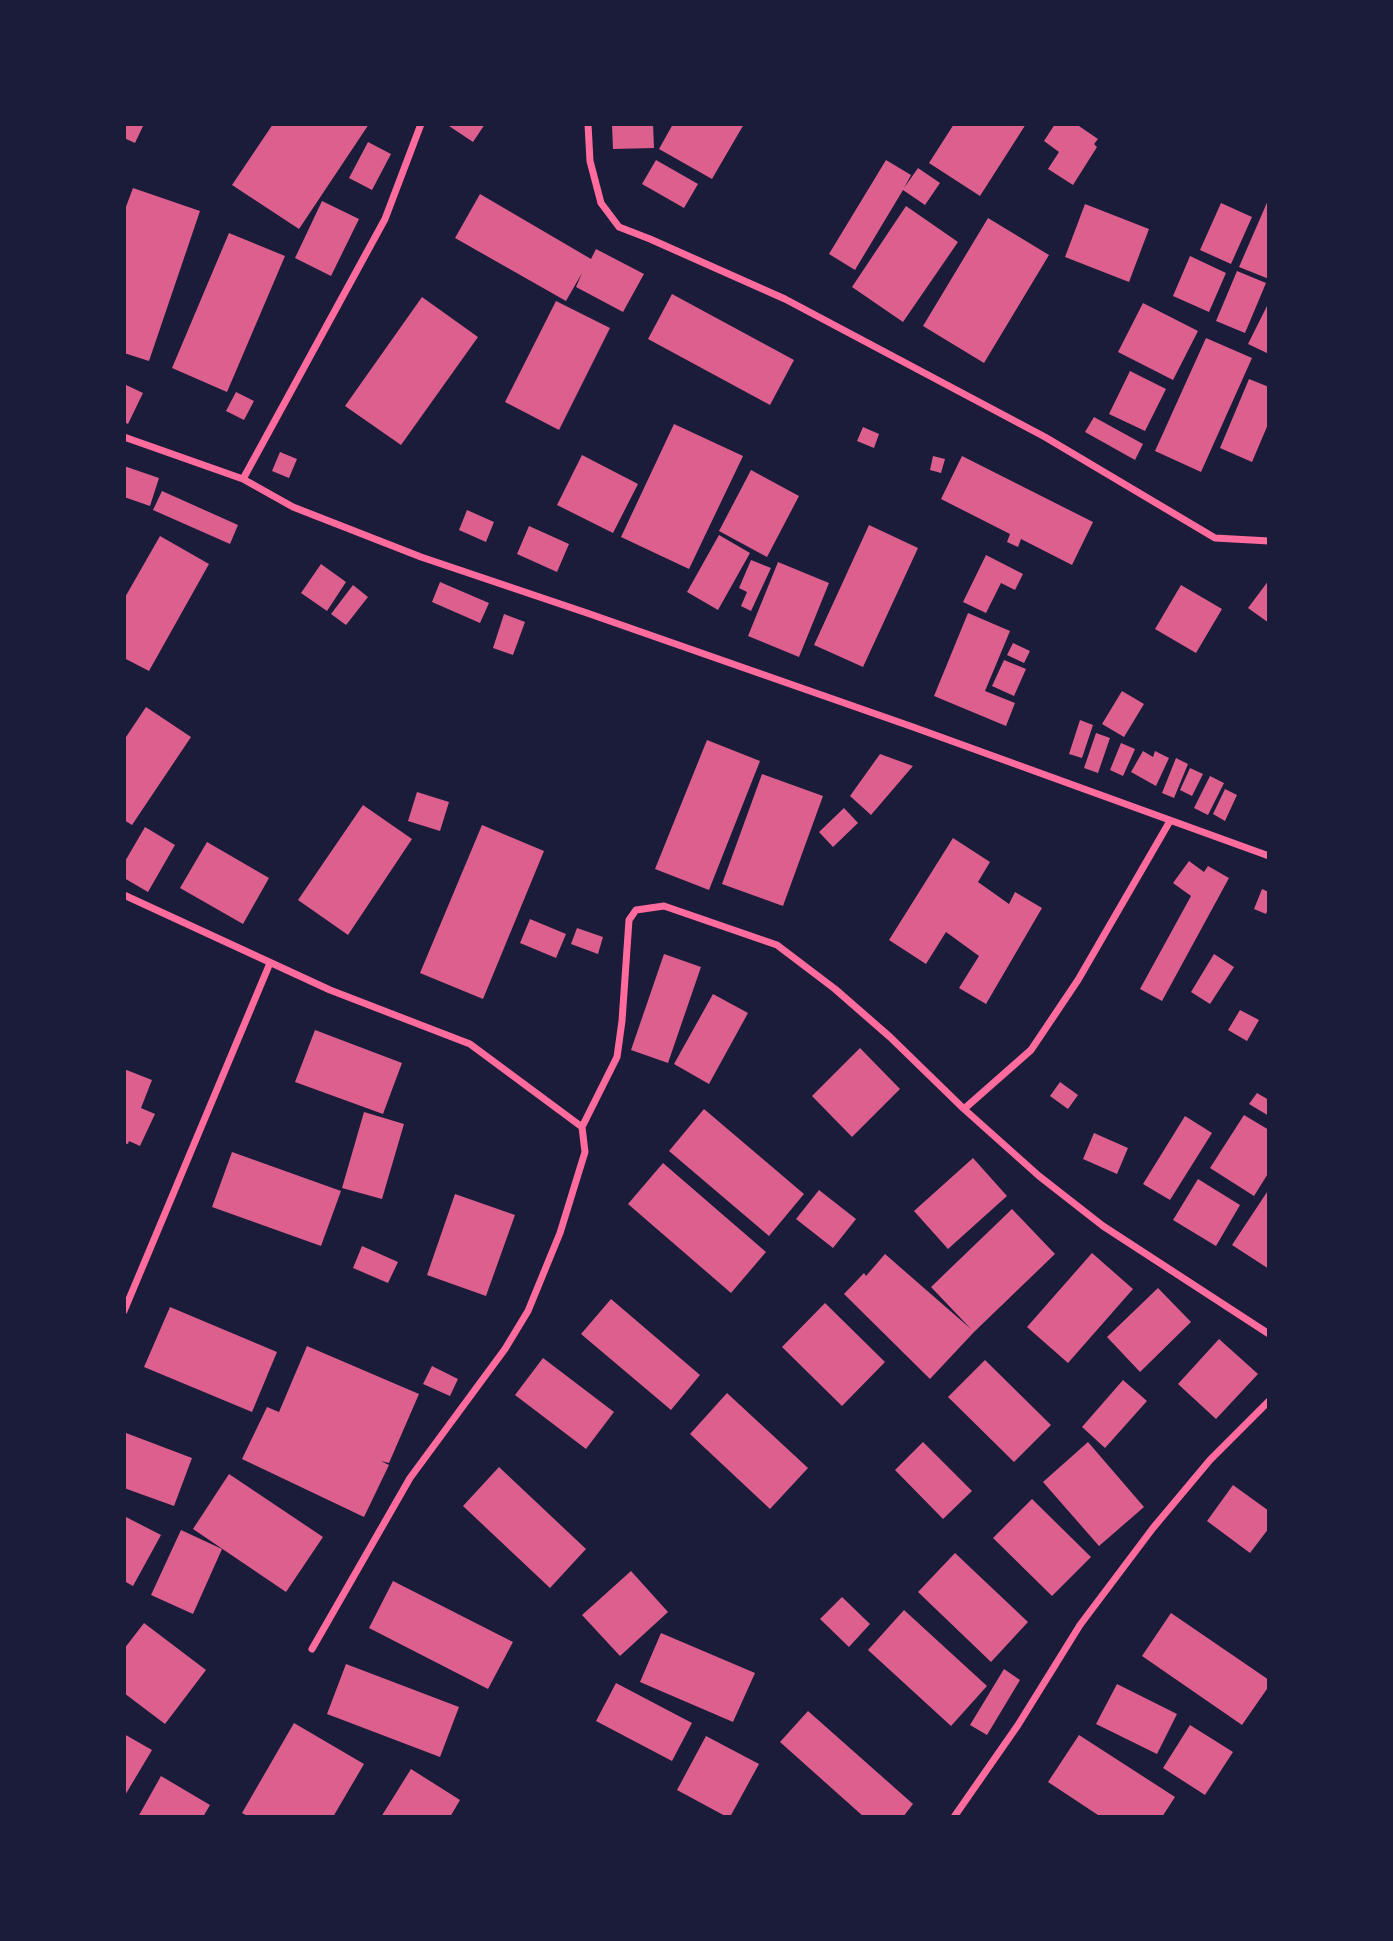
<!DOCTYPE html>
<style>
body{margin:0}
#map{position:relative;width:1393px;height:1941px;overflow:hidden;background:#1b1b3a;font-family:"Source Serif 4",serif}
canvas{display:block}
.frame{position:absolute;inset:0;border:126px solid #1b1b3a;pointer-events:none}
</style>
<div id="map">
<canvas width="1393" height="1941"></canvas>
<div class="frame"></div>
</div>
<script>
const ctx = document.querySelector('canvas').getContext('2d');
ctx.lineJoin = 'round';
function fill(path, color) { ctx.fillStyle = color; ctx.fill(path, 'evenodd'); }
function stroke(path, color, width, dash) { ctx.strokeStyle = color; ctx.lineWidth = width; ctx.lineCap = dash ? 'butt' : 'round'; ctx.setLineDash(dash || []); ctx.stroke(path); }
const building = new Path2D(`
 M124,124h20l-9,19 -11,-5z
 M273,124h96l-70,105 -67,-44z
 M446,124h39l-12,18z
 M653,124l1,24 -41,1 -1,-24z
 M673,124h71l-32,55 -53,-30z
 M954,124h72l-46,72 -51,-33z
 M1055,124h21l22,15 -4,5 3,3 -24,38 -25,-16 11,-17 -15,-11z
 M368,142l23,12 -19,36 -23,-12z
 M656,160l42,24 -14,24 -42,-24z
 M886,160l25,15 -7,13 14,-20 22,15 -15,22 -22,-15 -48,80 -26,-16z
 M133,188l67,23 -51,150 -25,-8v-141z
 M480,194l111,65 5,-10 48,25 -21,38 -47,-25 6,-14 -16,28 -111,-63z
 M1269,198v81l-30,-12z
 M322,201l37,18 -28,57 -36,-18z
 M1221,203l31,14 -21,47 -31,-14z
 M1085,204l64,25 -20,53 -64,-25z
 M906,206l52,36 -55,80 -51,-35z
 M988,218l61,37 -65,108 -61,-37z
 M229,233l56,23 -58,136 -55,-24z
 M1190,256l36,17 -17,39 -36,-16z
 M1237,271l29,12 -21,50 -29,-12z
 M672,294l122,66 -24,45 -122,-66z
 M422,297l56,40 -77,108 -56,-39z
 M556,301l54,27 -51,102 -54,-28z
 M1269,302v52l-21,-10z
 M1143,303l55,28 -25,49 -55,-28z
 M1206,338l46,20 -51,114 -46,-21z
 M1130,371l36,18 -21,42 -36,-17z
 M1249,379l20,8v35l-17,40 -32,-14z
 M124,384l19,9 -15,31 -4,-2z
 M236,392l18,9 -10,19 -18,-9z
 M1094,417l49,27 -8,16 -50,-28z
 M674,424l69,32 -54,113 -68,-32z
 M863,427l16,7 -5,14 -17,-7z
 M280,452l17,7 -8,19 -17,-7z
 M582,455l56,29 -25,49 -56,-28z
 M933,456l12,3 -4,14 -11,-3z
 M962,456l131,66 -21,43 -51,-26 -3,8 -11,-5 3,-8 -69,-35z
 M124,466l35,12 -9,28 -26,-9z
 M751,470l48,26 -32,61 -48,-26z
 M162,491l76,34 -8,19 -77,-34z
 M467,510l27,12 -8,20 -27,-12z
 M869,525l49,23 -55,119 -49,-22z
 M529,526l40,18 -12,28 -40,-18z
 M719,535l31,18 -32,57 -31,-18z
 M160,536l49,28 -60,107 -25,-13v-59z
 M986,555l37,19 -8,16 -14,-7 -15,30 -23,-11z
 M751,560l20,8 -20,43 -10,-5 6,-14 -8,-4z
 M778,562l51,21 -30,74 -51,-21z
 M321,564l25,18 -19,29 -26,-18z
 M1269,580v43l-21,-15z
 M440,582l49,21 -9,20 -48,-21z
 M353,585l15,12 -22,28 -15,-11z
 M1181,585l41,24 -26,44 -41,-24z
 M968,613l42,18 -25,60 30,12 -9,23 -72,-30z
 M504,614l21,8 -12,33 -20,-7z
 M1013,643l17,8 -6,12 -17,-8z
 M1004,660l22,9 -12,27 -22,-10z
 M1122,691l22,13 -20,33 -22,-13z
 M146,707l45,30 -59,88 -8,-5v-80z
 M1080,720l13,5 -11,33 -13,-4z
 M1096,733l14,5 -12,35 -14,-5z
 M707,740l53,21 -51,129 -54,-21z
 M1121,743l14,6 -12,27 -13,-6z
 M1143,751l10,6 2,-6 14,7 -13,28 -25,-14z
 M880,754l33,12 -42,49 -21,-19z
 M1176,758l12,6 -14,34 -12,-5z
 M1190,768l13,6 -11,22 -12,-6z
 M762,774l61,22 -40,110 -61,-22z
 M1210,776l14,7 -16,32 -14,-7z
 M1225,789l12,6 -12,26 -12,-7z
 M417,792l32,10 -9,29 -32,-10z
 M363,805l49,34 -64,96 -50,-35z
 M844,808l14,15 -25,24 -14,-15z
 M482,825l62,26 -61,148 -63,-26z
 M145,827l30,18 -27,47 -24,-14v-15z
 M953,838l37,24 -12,20 31,22 6,-12 27,16 -56,96 -27,-16 20,-32 -33,-24 -20,32 -37,-24z
 M207,842l62,36 -26,46 -63,-36z
 M1189,861l15,11 4,-6 21,12 -67,123 -22,-12 51,-93 -18,-13z
 M1262,889l7,3v14l-3,8 -12,-5z
 M530,919l36,15 -10,24 -36,-15z
 M577,928l26,9 -5,17 -27,-10z
 M664,954l37,13 -33,96 -37,-13z
 M1214,954l20,13 -24,37 -19,-12z
 M713,994l35,19 -39,71 -35,-20z
 M1240,1010l19,10 -12,21 -19,-11z
 M315,1030l87,33 -19,51 -88,-32z
 M860,1048l40,41 -48,48 -40,-41z
 M124,1069l28,11 -11,28 14,6 -15,32 -11,-5 -1,3 -4,-1z
 M1060,1082l18,13 -10,14 -18,-13z
 M1257,1093l12,7v16l-20,-12z
 M704,1109l100,85 -35,42 -100,-85z
 M364,1112l40,12 -22,75 -40,-11z
 M1244,1115l25,15v42l-15,24 -44,-28z
 M1185,1116l27,17 -42,67 -27,-16z
 M1094,1133l34,15 -11,26 -34,-15z
 M232,1152l109,39 -20,55 -109,-39z
 M973,1158l34,38 -59,53 -34,-38z
 M663,1163l103,89 -35,41 -103,-89z
 M1198,1179l42,26 -24,41 -43,-26z
 M1269,1189v80l-37,-24z
 M819,1190l37,29 -23,29 -37,-29z
 M455,1194l60,21 -29,81 -59,-21z
 M1012,1209l43,45 -81,78 -44,47 -86,-85 20,-21 2,3 19,-22 86,75 -40,-42z
 M362,1246l36,16 -10,21 -35,-15z
 M1092,1253l41,36 -65,74 -41,-36z
 M1158,1288l33,34 -51,50 -33,-35z
 M611,1299l89,76 -29,35 -90,-76z
 M825,1303l60,59 -43,44 -60,-59z
 M170,1307l107,45 -25,60 -108,-45z
 M1219,1339l39,35 -42,45 -38,-35z
 M307,1346l112,48 -30,69 -8,-2 8,4 -25,52 -122,-58 25,-52 12,5z
 M543,1358l71,54 -28,37 -71,-54z
 M985,1360l66,65 -37,37 -66,-65z
 M432,1366l26,13 -8,17 -27,-12z
 M1123,1380l24,21 -42,47 -23,-21z
 M727,1393l81,75 -38,41 -80,-75z
 M126,1433l66,25 -18,48 -50,-18v-50z
 M923,1442l49,49 -29,28 -48,-49z
 M1088,1442l56,65 -45,39 -56,-64z
 M499,1467l87,82 -36,39 -87,-82z
 M229,1474l94,63 -37,55 -93,-63z
 M1233,1485l36,26v17l-19,25 -43,-32z
 M1032,1499l59,58 -39,39 -59,-58z
 M124,1516l37,19 -28,51 -9,-5z
 M181,1530l41,19 -29,65 -42,-19z
 M955,1553l73,69 -37,40 -73,-70z
 M631,1571l37,41 -48,44 -38,-41z
 M393,1581l120,61 -25,47 -119,-61z
 M842,1597l28,27 -21,23 -29,-28z
 M904,1610l83,76 -36,40 -83,-76z
 M1171,1613l98,67v6l-27,39 -100,-69z
 M144,1623l62,47 -41,54 -41,-31v-44z
 M661,1633l94,40 -22,49 -93,-40z
 M346,1664l113,43 -19,50 -113,-43z
 M1004,1669l16,11 -33,55 -17,-10z
 M616,1683l76,40 -20,38 -76,-40z
 M1117,1684l60,30 -20,40 -61,-30z
 M808,1711l105,93 -10,13h-39l-84,-75z
 M294,1723l70,41 -31,53h-84l-7,-4z
 M1190,1725l43,27 -28,43 -42,-27z
 M124,1734l28,16 -28,47z
 M1079,1735l96,62 -13,20h-61l-53,-35z
 M706,1736l53,28 -29,53h-3l-50,-27z
 M411,1769l49,31 -10,17h-69z
 M161,1776l49,29 -7,12h-65z`);
const minor = new Path2D(`
 M588,124l2,37 11,42 18,24 31,12 135,60 260,138 170,101 54,3
 M124,437l119,42 50,28 128,50 166,56 326,114 356,129
 M243,479l142,-260 36,-95
 M124,895l206,95 140,54 112,83
 M964,1109l67,-59 47,-70 92,-159
 M124,1311l146,-348
 M312,1649l98,-171 95,-129 23,-38 32,-78 25,-81 -3,-25 35,-70 5,-36 7,-101 7,-10 28,-4 113,39 58,44 55,48 74,72 75,67 64,50 166,108
 M954,1817l64,-92 62,-100 73,-97 57,-68 59,-59`);
fill(building, '#dd5f8e');
stroke(minor, '#ff6b9d', 7);
</script>
